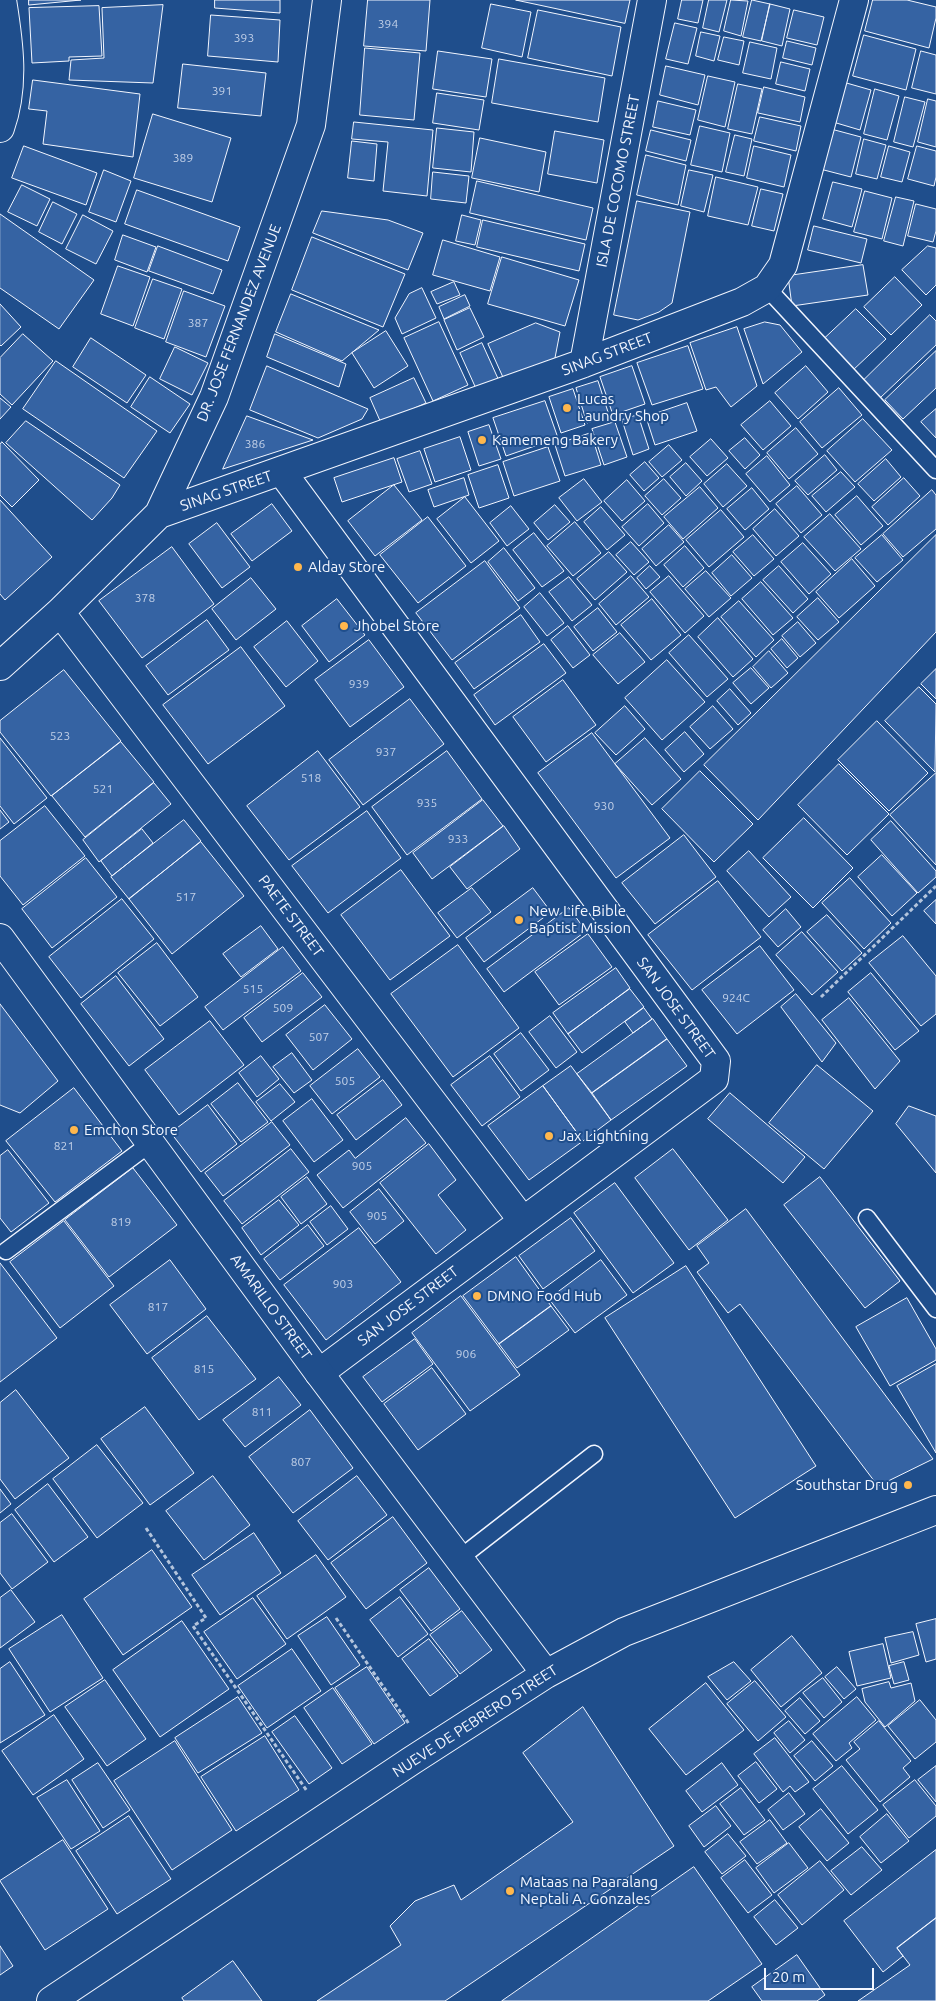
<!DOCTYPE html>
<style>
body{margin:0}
#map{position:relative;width:936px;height:2001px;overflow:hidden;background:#1f4e8c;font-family:Ubuntu,sans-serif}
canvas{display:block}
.scale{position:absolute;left:764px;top:1968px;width:110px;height:22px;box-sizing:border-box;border:2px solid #f2f6ff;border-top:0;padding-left:6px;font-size:15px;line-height:18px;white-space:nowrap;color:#f2f6ff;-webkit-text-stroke:4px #1f4e8c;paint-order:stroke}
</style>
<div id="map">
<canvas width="936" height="2001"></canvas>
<div class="scale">20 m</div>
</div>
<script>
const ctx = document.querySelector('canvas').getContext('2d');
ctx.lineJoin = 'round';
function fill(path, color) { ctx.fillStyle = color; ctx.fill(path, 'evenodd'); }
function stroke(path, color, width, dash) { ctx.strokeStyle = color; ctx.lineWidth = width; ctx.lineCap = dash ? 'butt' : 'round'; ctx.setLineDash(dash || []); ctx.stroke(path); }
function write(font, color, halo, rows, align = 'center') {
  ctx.font = font + ' Ubuntu,sans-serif'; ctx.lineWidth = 4; ctx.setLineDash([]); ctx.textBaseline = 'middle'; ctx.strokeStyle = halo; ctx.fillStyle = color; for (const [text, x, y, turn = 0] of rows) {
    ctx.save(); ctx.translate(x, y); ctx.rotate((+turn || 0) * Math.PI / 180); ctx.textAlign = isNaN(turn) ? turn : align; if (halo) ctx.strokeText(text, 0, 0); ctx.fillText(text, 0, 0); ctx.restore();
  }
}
const building = new Path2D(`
 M29,0h52l-52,5z
 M215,0h65v13l-65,-5z
 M368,0h62l-4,51 -62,-5z
 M516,0h114l-5,23z
 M682,0h21l-5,23 -20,-4z
 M709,0h18l-8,32 -16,-4z
 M731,0l17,1 -7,35 -17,-5z
 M752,0l18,4 -9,37 -18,-4z
 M873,0h34l29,7v11l-7,30 -64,-17z
 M491,4l40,8 -9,45 -40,-9z
 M770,4l20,5 -8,37 -20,-5z
 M163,5l-10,78 -84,-3 2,-20 33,-2 -2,-50z
 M99,6l3,50 -33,1v4l-37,2 -3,-55z
 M538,10l83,17 -9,49 -84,-18z
 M794,10l30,7 -7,28 -30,-7z
 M211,15l69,5 -2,42 -70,-6z
 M675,23l22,5 -9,36 -22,-5z
 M701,32l19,4 -6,25 -18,-5z
 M864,35l52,14 -10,41 -53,-14z
 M724,37l20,4 -5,24 -21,-5z
 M787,41l29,7 -4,17 -29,-7z
 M750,42l27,6 -6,31 -28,-6z
 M365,48l55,5 -6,67 -54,-5z
 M438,51l54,8 -6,38 -53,-8z
 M921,51l15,4v39l-24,-6z
 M499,59l106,19 -7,44 -106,-19z
 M781,62l29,7 -5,22 -29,-7z
 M183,64l83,9 -5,43 -83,-8z
 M666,66l39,9 -7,30 -38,-10z
 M708,76l27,6 -10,45 -27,-7z
 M33,80l107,14 -7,63 -90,-13 4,-33 -18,-2z
 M843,82l28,8 -11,40 -27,-8z
 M738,84l24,5 -10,45 -24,-5z
 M764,87l41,10 -5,25 -42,-9z
 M875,89l24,7 -12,44 -23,-6z
 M437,93l47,7 -5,30 -46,-7z
 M905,97l20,5 -12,45 -19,-5z
 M928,99l8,2v46l-18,-5z
 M658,101l38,9 -6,25 -37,-8z
 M153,114l78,24 -19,64 -78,-24z
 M760,117l41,9 -5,25 -42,-10z
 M354,122l79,8 -6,66 -44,-5 5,-49 -36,-3z
 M700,126l30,7 -8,39 -31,-7z
 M437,128l37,4 -3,40 -38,-4z
 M831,129l30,8 -10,40 -31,-8z
 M651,130l40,10 -5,21 -40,-10z
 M555,131l49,9 -7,43 -49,-9z
 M735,135l17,4 -8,37 -18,-4z
 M480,138l66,14 -7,40 -67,-14z
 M864,139l22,6 -9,34 -21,-5z
 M352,141l25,3 -3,37 -26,-3z
 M24,146l73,27 -11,32 -74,-27z
 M754,146l37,9 -7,32 -37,-9z
 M889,146l21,6 -8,30 -21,-5z
 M917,146l19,5v26l-2,9 -26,-7z
 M646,155l40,10 -8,40 -41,-10z
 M104,170l27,11 -15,41 -27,-10z
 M689,170l24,5 -9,37 -23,-6z
 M433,172l36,4 -3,27 -35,-4z
 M716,177l42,10 -10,38 -40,-9z
 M477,181l116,27 -7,32 -116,-27z
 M833,182l29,7 -10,38 -29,-8z
 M22,185l28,14 -13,27 -29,-14z
 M761,189l22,5 -9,37 -22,-5z
 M137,190l103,37 -12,34 -103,-37z
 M865,191l27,7 -10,41 -28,-7z
 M896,197l18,4 -11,45 -19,-5z
 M637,201l53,11 -18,91 -13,9 -21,8 -24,-5z
 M53,202l24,12 -15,30 -23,-12z
 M916,204l20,5v22l-3,11 -25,-6z
 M322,211l66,9 35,13 -15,37 -95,-37z
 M0,214l94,66 -35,49 -59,-41z
 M83,215l30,16 -17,33 -30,-15z
 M462,215l19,5 -6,25 -19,-4z
 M483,220l102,24 -6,27 -102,-24z
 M814,226l53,13 -6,24 -53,-13z
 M123,235l33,12 -9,25 -32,-12z
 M312,237l93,37 -22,53 -91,-37z
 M443,240l57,17 -10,34 -57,-16z
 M158,246l64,24 -9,24 -64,-23z
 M928,246l8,2v37l-10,10 -24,-25z
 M502,257l77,23 -14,46 -77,-22z
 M863,265l5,30 -76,11 -4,-30z
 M118,266l32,11 -17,49 -32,-12z
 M895,277l27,28 -31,30 -27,-28z
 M153,279l29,10 -18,50 -29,-11z
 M454,282l6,13 -23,9 -6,-12z
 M422,288l14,30 -34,16 -7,-16 14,-24z
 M184,291l41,15 -19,51 -40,-15z
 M291,294l88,36 -37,31 -66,-29z
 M465,295l5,11 -26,13 -5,-12z
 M0,304l21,23 -20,19 -1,-1z
 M470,308l14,29 -27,13 -13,-30z
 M856,309l30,30 -34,32 -29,-31z
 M930,315l6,6v24l-56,53 -17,-17z
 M439,322l29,63 -35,16 -29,-63z
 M765,322l15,3 22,27 -39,32 -19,-55z
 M536,323l24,9 -6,31 -48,21 -18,-40z
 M737,327l20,59 -26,21 -15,-20 -10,3 -16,-47z
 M386,331l22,35 -34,22 -22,-35z
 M23,334l30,27 -41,44 -12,-11v-36z
 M275,334l71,30 -7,23 -72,-30z
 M91,338l55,37 -19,28 -54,-36z
 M482,343l18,40 -22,10 -18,-40z
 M688,346l15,43 -51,16 -15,-42z
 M175,347l33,16 -16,32 -32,-16z
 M936,351v37l-33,31 -18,-19z
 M56,361l101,70 -33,47 -101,-69z
 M267,366l101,43 -6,10 -44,19 -68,-28z
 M632,366l13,38 -32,11 -13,-38z
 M806,366l22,26 -30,27 -23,-26z
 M150,377l40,27 -20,29 -39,-26z
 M414,378l12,25 -45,20 -11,-25z
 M598,381l11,34 -22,8 -11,-35z
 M839,388l23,27 -40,33 -22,-26z
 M573,389l12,36 -24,8 -12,-36z
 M0,398l11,9 -11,12z
 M545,401l13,37 -52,18 -13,-38z
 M770,401l21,25 -28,24 -22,-25z
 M687,403l10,28 -42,14 -9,-28z
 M936,409v29l-15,-16z
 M638,415l11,34 -16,6 -11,-35z
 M247,416l66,24 -90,29z
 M863,419l29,31 -37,32 -28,-31z
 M26,421l94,64 -8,13 -20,22 -86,-77z
 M615,422l12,35 -23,8 -12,-36z
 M489,425l12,34 -22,7 -11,-34z
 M796,428l22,26 -29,25 -22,-26z
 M591,433l10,32 -36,11 -10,-31z
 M460,437l11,33 -36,12 -11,-33z
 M745,438l15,17 -15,14 -16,-18z
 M711,439l17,19 -21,18 -17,-19z
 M2,442l37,38 -27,27 -12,-12v-50z
 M669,445l13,15 -20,17 -13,-15z
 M548,447l12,34 -46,15 -11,-34z
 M420,451l12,33 -23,8 -12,-33z
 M825,455l12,15 -29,25 -13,-14z
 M767,456l23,29 -20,17 -24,-28z
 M394,458l8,24 -60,20 -8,-24z
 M886,459l15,18 -27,24 -16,-17z
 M645,462l14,16 -15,13 -14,-16z
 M686,463l16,18 -16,15 -16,-19z
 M727,464l20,22 -24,21 -19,-23z
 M498,465l11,33 -30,10 -11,-33z
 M841,472l14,15 -29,25 -14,-16z
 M464,478l5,17 -35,12 -6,-17z
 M904,478l16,18 -32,29 -16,-18z
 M584,479l18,23 -25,19 -18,-23z
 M664,479l17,19 -19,17 -17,-19z
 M627,480l18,21 -23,20 -18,-20z
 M394,485l28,35 -47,36 -27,-35z
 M797,486l25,29 -21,18 -25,-29z
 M700,487l18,21 -35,31 -19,-22z
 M752,488l17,21 -24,21 -18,-21z
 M932,490l4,5v34l-33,28 -20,-23z
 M857,496l26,30 -22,19 -26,-30z
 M465,497l34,44 -28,22 -34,-44z
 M0,500l52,57 -47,43 -5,-6z
 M272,504l20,27 -40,30 -21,-27z
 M648,504l16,19 -25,23 -17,-19z
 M555,505l15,17 -22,18 -14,-17z
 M511,506l18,23 -22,17 -17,-23z
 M601,507l24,28 -18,15 -23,-28z
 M775,509l24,27 -23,20 -23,-27z
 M721,510l23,27 -35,30 -23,-27z
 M830,514l31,35 -26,22 -31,-34z
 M428,517l38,49 -48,37 -38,-48z
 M575,522l26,31 -28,23 -26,-30z
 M217,523l33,44 -28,21 -33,-44z
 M669,525l15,17 -28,24 -14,-17z
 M534,533l30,38 -22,16 -29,-37z
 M753,535l21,24 -20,17 -21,-24z
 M882,535l21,25 -26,22 -22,-24z
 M936,535v97l-178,188 -54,-55z
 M631,542l18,20 -15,13 -18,-20z
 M803,543l28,31 -22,20 -28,-32z
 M685,546l19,22 -21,19 -19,-22z
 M172,547l42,57 -72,54 -43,-57z
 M504,548l31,40 -17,13 -30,-39z
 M609,552l18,20 -32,28 -18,-21z
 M732,555l20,23 -21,18 -19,-23z
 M852,559l23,27 -36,32 -23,-26z
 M485,561l35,47 -68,52 -36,-47z
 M650,566l10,11 -14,12 -9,-11z
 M779,566l29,33 -15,14 -30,-33z
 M706,571l25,27 -22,19 -24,-28z
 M631,576l18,21 -33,28 -17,-21z
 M669,576l35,40 -19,17 -35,-41z
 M569,577l23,28 -20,16 -23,-29z
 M251,578l25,31 -40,31 -24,-31z
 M761,582l32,36 -20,17 -31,-36z
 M540,593l24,30 -17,13 -23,-29z
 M818,598l21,24 -21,18 -21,-23z
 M337,599l28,36 -36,27 -27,-36z
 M652,599l29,36 -30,25 -30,-35z
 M739,601l35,39 -18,17 -35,-40z
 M598,608l19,24 -24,19 -19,-24z
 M521,615l19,27 -66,47 -19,-26z
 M718,618l35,41 -20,18 -35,-40z
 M207,620l22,30 -61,45 -22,-29z
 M287,621l31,40 -32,26 -32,-40z
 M798,622l18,21 -16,14 -18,-21z
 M568,626l22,29 -17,13 -22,-28z
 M620,633l25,29 -27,22 -25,-29z
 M689,635l39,44 -21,18 -38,-44z
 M782,639l16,19 -11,10 -16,-19z
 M369,640l35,47 -54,40 -35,-47z
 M544,644l22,29 -71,52 -21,-30z
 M241,647l44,59 -77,58 -45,-59z
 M769,651l19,22 -17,15 -18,-21z
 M667,660l38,42 -43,38 -37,-42z
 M751,668l18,20 -18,16 -18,-21z
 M936,669v30l-15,-15z
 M64,670l57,71 -70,55 -51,-64v-11z
 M563,680l33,45 -50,37 -33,-45z
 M919,687l17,17 -1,68 -50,-51z
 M730,689l21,24 -13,12 -21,-24z
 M410,699l34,45 -81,61 -34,-45z
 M625,706l20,23 -29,26 -21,-22z
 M713,706l20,23 -23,20 -20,-22z
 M877,721l51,52 -39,38 -51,-51z
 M685,732l19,22 -20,18 -19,-22z
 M592,733l78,105 -54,40 -78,-105z
 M0,738l47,60 -33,26 -14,-18z
 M645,738l36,41 -29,26 -37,-41z
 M121,742l33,40 -69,55 -33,-41z
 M318,751l42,56 -71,53 -42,-54z
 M447,751l35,48 -75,56 -35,-48z
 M839,764l50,50 -42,41 -49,-50z
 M700,771l53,53 -39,38 -52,-53z
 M936,773v92l-46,-50z
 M154,783l17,21 -72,58 -16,-22z
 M483,800l20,26 -71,53 -19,-26z
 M45,806l40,50 -62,49 -23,-29v-35z
 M0,810l9,12 -9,7z
 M367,811l34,47 -73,55 -36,-47z
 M804,818l49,50 -40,40 -50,-50z
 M184,820l17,21 -72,58 -18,-22z
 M891,821l45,50v6l-18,16 -47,-53z
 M504,826l16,23 -53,40 -17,-22z
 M142,829l11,14 -41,33 -11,-15z
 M684,835l32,42 -61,47 -33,-41z
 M201,842l43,54 -72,58 -43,-55z
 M749,851l42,46 -22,20 -42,-46z
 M882,855l35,38 -25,23 -34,-39z
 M86,858l31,39 -65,51 -30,-39z
 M401,870l49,66 -60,44 -49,-65z
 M850,878l41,45 -27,26 -42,-46z
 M718,881l43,56 -69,53 -44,-55z
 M472,888l19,24 -34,26 -19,-25z
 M533,888l18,24 -67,50 -18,-24z
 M122,899l32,40 -73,59 -32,-41z
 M936,900v24l-12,-13z
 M569,908l17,23 -82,61 -17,-23z
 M786,909l15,18 -23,20 -15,-17z
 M827,915l35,38 -20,18 -35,-39z
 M261,926l17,23 -37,28 -18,-23z
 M802,932l36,40 -26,23 -36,-40z
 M588,934l24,33 -53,38 -24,-33z
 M903,936l33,40v38l-15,12 -52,-63z
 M157,943l41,54 -38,29 -42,-53z
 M458,945l61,83 -66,49 -62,-83z
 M760,946l34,44 -57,44 -35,-44z
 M283,947l18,24 -78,59 -18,-23z
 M616,968l14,20 -62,46 -15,-21z
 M303,973l19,24 -60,45 -18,-24z
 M871,973l48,58 -24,19 -47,-58z
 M116,976l48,63 -35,27 -48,-62z
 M630,989l14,18 -62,46 -14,-19z
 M796,994l40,49 -14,19 -41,-55z
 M849,998l51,63 -25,28 -53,-69z
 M0,1004l58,77 -38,32 -20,-8z
 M325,1005l27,34 -39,31 -27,-35z
 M644,1008l8,11 -19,14 -8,-11z
 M550,1016l27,36 -21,16 -27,-36z
 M653,1019l14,20 -75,54 -15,-19z
 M210,1021l34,44 -65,50 -34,-45z
 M521,1033l28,37 -28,21 -27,-37z
 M667,1039l20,27 -76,54 -19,-27z
 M358,1049l22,28 -48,37 -22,-28z
 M292,1053l20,27 -18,13 -21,-26z
 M261,1056l18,23 -22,18 -18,-24z
 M490,1056l30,41 -38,29 -31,-41z
 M817,1065l56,46 -49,58 -55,-46z
 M571,1066l40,54 -28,21 -40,-55z
 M383,1080l19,25 -46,35 -19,-25z
 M238,1083l30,39 -27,20 -30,-38z
 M280,1084l15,18 -24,19 -15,-19z
 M543,1086l40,55 -54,39 -41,-54z
 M74,1088l48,63 -67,51 -49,-61z
 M730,1093l75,64 -22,26 -75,-64z
 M312,1099l31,41 -29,22 -31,-41z
 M208,1105l29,39 -36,28 -30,-39z
 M909,1106l27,10v57l-40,-49z
 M406,1118l20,25 -83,65 -26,-33 32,-25 6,8z
 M272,1122l18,23 -67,51 -18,-23z
 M429,1144l27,36 -18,15 28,35 -30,24 -56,-71z
 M291,1149l18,23 -67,52 -18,-23z
 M673,1149l55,71 -39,30 -54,-72z
 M8,1150l41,53 -38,29 -11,-14v-62z
 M133,1168l44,57 -68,52 -44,-57z
 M307,1177l20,27 -26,20 -20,-27z
 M820,1177l80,104 -35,27 -81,-103z
 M615,1183l59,80 -41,30 -59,-80z
 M379,1189l25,32 -29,23 -25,-32z
 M279,1200l20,25 -38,30 -19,-27z
 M331,1206l17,23 -21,16 -17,-23z
 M746,1209l187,250 -55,27 -138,-182 -12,9 -31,-41 12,-9 -12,-17z
 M571,1218l24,33 -52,38 -24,-33z
 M64,1221l50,65 -54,42 -50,-66z
 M308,1225l16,21 -44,34 -16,-21z
 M359,1228l42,54 -75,58 -42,-55z
 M516,1257l35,49 -52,38 -36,-48z
 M170,1260l36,49 -59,45 -37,-49z
 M601,1260l26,35 -52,38 -26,-34z
 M0,1263l57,75 -57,44z
 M686,1266l130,200 -81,52 -130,-200z
 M461,1296l59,79 -50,36 -58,-78z
 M907,1298l29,51v11l-46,26 -34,-59z
 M551,1306l18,24 -52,38 -18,-24z
 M207,1316l49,63 -57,41 -47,-62z
 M415,1339l18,25 -51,38 -19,-25z
 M936,1364v89l-39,-67z
 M432,1368l34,46 -48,36 -34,-46z
 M279,1377l22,28 -56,42 -22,-27z
 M16,1390l53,68 -54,41 -15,-20v-76z
 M145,1407l49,66 -44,32 -49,-66z
 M310,1410l43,58 -60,45 -44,-56z
 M97,1445l46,58 -46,35 -44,-59z
 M213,1476l37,49 -46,35 -38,-49z
 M357,1476l30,39 -59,45 -30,-39z
 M48,1484l40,53 -34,25 -39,-52z
 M0,1489l11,15 -11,9z
 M12,1514l36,48 -36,27 -12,-16v-50z
 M393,1517l34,46 -61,46 -35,-46z
 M254,1533l27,40 -61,42 -28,-40z
 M152,1550l40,57 -69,48 -39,-56z
 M316,1555l30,42 -59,42 -30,-43z
 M429,1568l31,41 -29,22 -31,-41z
 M11,1590l24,32 -35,26v-50z
 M400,1597l28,37 -30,23 -28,-37z
 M253,1598l33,46 -49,35 -33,-47z
 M462,1611l30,39 -32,24 -30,-39z
 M62,1615l41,63 -53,34 -41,-63z
 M327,1617l33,48 -29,20 -33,-49z
 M936,1619v40l-10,3 -10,-38z
 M182,1621l47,68 -69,48 -47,-67z
 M913,1632l6,23 -28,8 -6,-25z
 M792,1636l30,37 -41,34 -30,-37z
 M429,1639l29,37 -28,20 -28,-37z
 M883,1644l8,34 -34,8 -8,-34z
 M292,1649l29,42 -54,37 -29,-42z
 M10,1662l35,53 -45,28v-74z
 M734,1662l17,19 -24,19 -19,-23z
 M904,1662l5,18 -15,4 -5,-18z
 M367,1667l38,56 -31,21 -39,-56z
 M837,1667l19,22 -12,10 -19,-22z
 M823,1678l19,24 -18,16 -21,-25z
 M105,1680l41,59 -39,27 -42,-59z
 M755,1681l31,36 -28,24 -31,-37z
 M889,1682l2,6 20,-5 4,18 -30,26 -20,-25 -3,-13z
 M706,1683l38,47 -58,45 -37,-46z
 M333,1688l39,56 -30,20 -38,-56z
 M238,1697l24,36 -64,40 -23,-35z
 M857,1697l19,23 -27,23 3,5 -16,13 -23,-27z
 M800,1698l20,23 -15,13 -20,-23z
 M920,1700l16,20v22l-21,17 -27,-33z
 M583,1707l91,139 -229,155h-128l84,-56 -11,-19 25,-25 39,-16 7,15 112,-78 -50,-69z
 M54,1715l30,44 -51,36 -31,-44z
 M295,1716l37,52 -23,16 -37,-52z
 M789,1721l16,19 -15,13 -16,-20z
 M879,1721l32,40 -8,7 7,9 -30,25 -34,-42 14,-11 -6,-7z
 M265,1736l34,54 -63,41 -35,-54z
 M775,1738l34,44 -14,10 -5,-6 -7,6 -29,-38z
 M175,1741l57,89 -60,40 -58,-89z
 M812,1741l21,25 -18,15 -21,-25z
 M756,1762l21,27 -18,14 -21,-27z
 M98,1763l32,47 -27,18 -31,-48z
 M722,1763l16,22 -36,27 -16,-21z
 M842,1766l36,44 -30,24 -35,-45z
 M936,1766v36l-18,-22z
 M67,1780l33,51 -29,18 -34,-51z
 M915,1780l21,26v10l-27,22 -26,-33z
 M741,1788l24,32 -21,15 -24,-31z
 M789,1793l16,21 -22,16 -15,-20z
 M716,1806l15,20 -27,21 -15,-21z
 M821,1809l28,34 -22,18 -28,-34z
 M887,1814l22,27 -28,22 -21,-26z
 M129,1816l42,63 -54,35 -41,-63z
 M770,1820l17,23 -30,21 -17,-22z
 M728,1834l18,22 -24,18 -17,-22z
 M63,1840l45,69 -63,41 -45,-69z
 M789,1843l19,25 -34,25 -18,-25z
 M862,1847l20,23 -31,25 -20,-24z
 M936,1850v68l-39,30 6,8 -20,16 -39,-51z
 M745,1860l27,35 -24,18 -27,-35z
 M820,1861l24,29 -42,35 -24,-30z
 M694,1867l68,97 -54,37h-206z
 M775,1900l23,28 -22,17 -22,-28z
 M936,1918v83h-78l52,-36 -13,-17z
 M0,1946l13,20 -13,9z
 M797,1955l28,40 -8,6h-55l-10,-14z
 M233,1961l29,40h-78l-2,-3z`);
const path = new Path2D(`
 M821,997l115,-111
 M146,1528l60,90 -13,8 114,165
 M336,1618l73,106`);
const lane = new Path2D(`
 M767,288l169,182
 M867,1218l69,91
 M6,1251l145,-108
 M460,1558l134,-104`);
const street = new Path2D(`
 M0,128c15,-42 9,-85 2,-128
 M584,363l68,-363
 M282,472l434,589 -2,18 -395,294
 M159,514l425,-151 158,-61 25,-14 16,-23 71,-265
 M60,612l463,609
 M0,666l60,-54 99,-98 55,-117 97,-272 16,-125`);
const secondary = new Path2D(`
 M0,938l319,435 227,301
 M51,2001l360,-240 135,-87 78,-42 312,-122`);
const markers = [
 [567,408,5,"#ffb74d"],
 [482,440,5,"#ffb74d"],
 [298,567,5,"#ffb74d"],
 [344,626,5,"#ffb74d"],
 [519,920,5,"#ffb74d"],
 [74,1130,5,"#ffb74d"],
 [549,1136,5,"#ffb74d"],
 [477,1296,5,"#ffb74d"],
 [908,1485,5,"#ffb74d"],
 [510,1891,5,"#ffb74d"]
];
const numberNames = [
 ["394",388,24],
 ["393",244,38],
 ["391",222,91],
 ["389",183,158],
 ["387",198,323],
 ["386",255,444],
 ["378",145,598],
 ["939",359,684],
 ["523",60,736],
 ["937",386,752],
 ["518",311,778],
 ["521",103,789],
 ["935",427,803],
 ["930",604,806],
 ["933",458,839],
 ["517",186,897],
 ["515",253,989],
 ["924C",736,998],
 ["509",283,1008],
 ["507",319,1037],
 ["505",345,1081],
 ["821",64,1146],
 ["905",362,1166],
 ["905",377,1216],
 ["819",121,1222],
 ["903",343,1284],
 ["817",158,1307],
 ["906",466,1354],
 ["815",204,1369],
 ["811",262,1412],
 ["807",301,1462]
];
const streetNames = [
 ["ISLA DE COCOMO STREET",618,181,-79],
 ["DR. JOSE FERNANDEZ AVENUE",239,323,-69],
 ["SINAG STREET",607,354,-21],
 ["SINAG STREET",226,491,-19],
 ["PAETE STREET",291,916,53],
 ["SAN JOSE STREET",676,1008,54],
 ["SAN JOSE STREET",408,1306,-37],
 ["AMARILLO STREET",271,1307,54],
 ["NUEVE DE PEBRERO STREET",475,1721,-33]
];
const poiNames = [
 ["Lucas",577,399],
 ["Laundry Shop",577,416],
 ["Kamemeng Bakery",492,440],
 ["Alday Store",308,567],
 ["Jhobel Store",354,626],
 ["New Life Bible",529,911],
 ["Baptist Mission",529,928],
 ["Emchon Store",84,1130],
 ["Jax Lightning",559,1136],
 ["DMNO Food Hub",487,1296],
 ["Southstar Drug",898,1485,"right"],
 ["Mataas na Paaralang",520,1882],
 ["Neptali A. Gonzales",520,1899]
];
fill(building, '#3563a3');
stroke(building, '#f2f6ff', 1);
stroke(lane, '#f2f6ff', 19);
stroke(street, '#f2f6ff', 30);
stroke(secondary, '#f2f6ff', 30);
stroke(path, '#b3c4dc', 3, [4, 2.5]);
stroke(lane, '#1f4e8c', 16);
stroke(street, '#1f4e8c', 28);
stroke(secondary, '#1f4e8c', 28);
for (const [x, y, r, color] of markers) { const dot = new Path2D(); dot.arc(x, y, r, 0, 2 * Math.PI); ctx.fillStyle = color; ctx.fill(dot); stroke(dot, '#1f4e8c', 2); }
write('12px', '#c3d1e8', null, numberNames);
write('15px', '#f2f6ff', '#1f4e8c', streetNames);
write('15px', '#f2f6ff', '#1f4e8c', poiNames, 'left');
</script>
